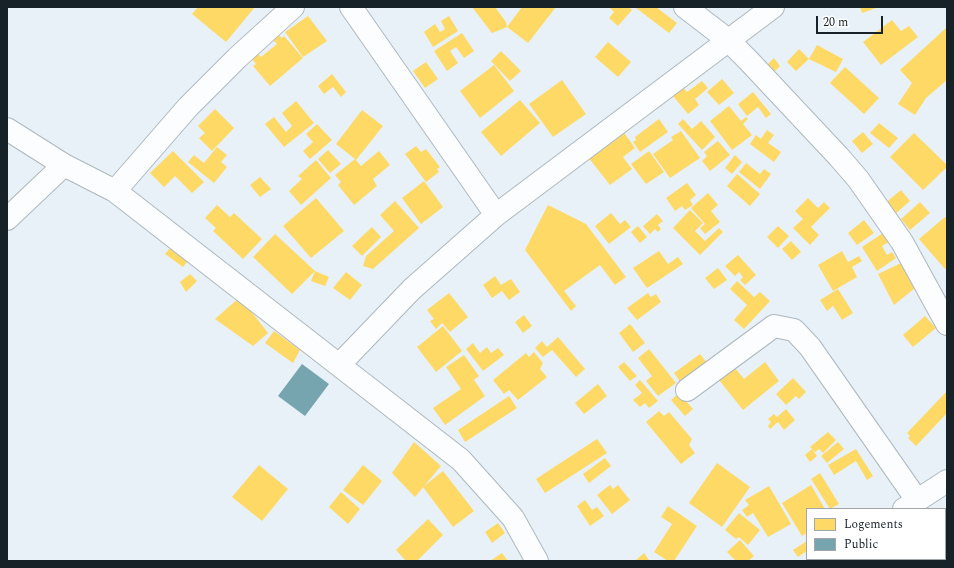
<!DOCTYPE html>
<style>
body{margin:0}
#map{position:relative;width:954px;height:568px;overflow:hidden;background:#e7f1f7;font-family:Spectral,serif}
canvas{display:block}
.frame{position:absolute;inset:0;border:8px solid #162128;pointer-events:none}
.legend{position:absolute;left:806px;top:508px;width:140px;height:52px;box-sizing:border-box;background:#fff;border:1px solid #a2a6a9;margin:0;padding:5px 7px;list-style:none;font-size:12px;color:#162128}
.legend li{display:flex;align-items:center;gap:8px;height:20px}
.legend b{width:20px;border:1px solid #a2a6a9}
.scale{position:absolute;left:816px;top:16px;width:67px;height:18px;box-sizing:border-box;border:2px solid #162128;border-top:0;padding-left:5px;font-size:12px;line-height:14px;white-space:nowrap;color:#162128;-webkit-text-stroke:3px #fff;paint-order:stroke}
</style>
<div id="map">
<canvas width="954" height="568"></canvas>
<div class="frame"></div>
<ul class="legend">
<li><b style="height:11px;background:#ffd966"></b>Logements</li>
<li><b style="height:11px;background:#76a5af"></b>Public</li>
</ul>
<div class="scale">20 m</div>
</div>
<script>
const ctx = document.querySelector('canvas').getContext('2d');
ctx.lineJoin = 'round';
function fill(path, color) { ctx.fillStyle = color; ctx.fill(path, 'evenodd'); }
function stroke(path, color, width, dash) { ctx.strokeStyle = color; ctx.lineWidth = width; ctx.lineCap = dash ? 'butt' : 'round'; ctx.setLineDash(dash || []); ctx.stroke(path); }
const homes = new Path2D(`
 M198,7h57l-29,35 -34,-28z
 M472,7h23l11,15 1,5 -15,6z
 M522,7h34l-28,36 -21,-16z
 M609,7h20l3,3 -14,16 -9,-8 5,-6z
 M637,7h19l21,16 -8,10 -33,-25z
 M860,7h19l-17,6z
 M308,16l19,25 -24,16 -18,-25z
 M449,16l9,15 -25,16 -9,-15 11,-8 5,8 5,-3 -4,-8z
 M892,20l9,11 8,-5 9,11 -37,28 -18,-23z
 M946,28l1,52 -21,18 -11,17 -17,-11 14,-21 -12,-13z
 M462,33l12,18 -10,7 -8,-11 -6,4 8,12 -11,8 -13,-20z
 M279,35l3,3 2,-2 19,22 -33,28 -17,-20 3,-2 -5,-6 6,-6 4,5 16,-13 -4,-4z
 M608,42l23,20 -13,15 -23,-20z
 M817,45l26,14 -7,13 -27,-13 -13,12 -9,-9 12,-13 10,10z
 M501,51l20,20 -11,10 -19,-20z
 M774,58l6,8 -7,7 -7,-7z
 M426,62l12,17 -13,9 -12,-17z
 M494,65l20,26 -34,27 -20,-27z
 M845,67l34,31 -15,16 -34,-31z
 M332,74l14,18 -5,5 -8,-10 -9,7 -6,-8z
 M722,79l12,14 -15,12 -12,-13z
 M562,80l24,34 -33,23 -24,-33z
 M702,81l6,7 -13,11 4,6 -11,9 -15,-18 10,-9 4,5z
 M753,92l18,22 -5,4 -8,-11 -11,9 -9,-12z
 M520,100l20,23 -39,33 -20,-24z
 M296,101l18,22 -30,24 -19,-23 9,-7 12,15 6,-6 -10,-13z
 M729,106l12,15 5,-4 2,2 -5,5 9,11 -20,15 -22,-29z
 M215,109l19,19 -22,23 -13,-13 6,-5 -7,-7z
 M362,110l21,16 -27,34 5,6 18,-15 11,14 -17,14 4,7 -23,19 -16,-20 3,-3 -6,-7 20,-16 -19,-15z
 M659,119l9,13 -28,20 -7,-10 3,-2 -1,-3z
 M683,119l9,10 9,-8 14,16 -13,13 -24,-26z
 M879,123l19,15 -9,10 -19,-15z
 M317,124l15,16 -22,19 -7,-8 10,-9 -7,-8z
 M622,130l13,18 -12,9 9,12 -22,16 -22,-28z
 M767,130l7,5 -6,8 13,9 -7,10 -24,-18 6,-9 5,4z
 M681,131l19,27 -30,20 -17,-24 20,-14 -2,-3z
 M863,132l10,12 -11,9 -10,-12z
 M914,133l33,32v2l-24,23 -33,-33z
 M718,141l12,14 -20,16 -8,-10 5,-5 -3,-4z
 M416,146l5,6 5,-3 14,18 -3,2 2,3 -13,10 -21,-28z
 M217,147l10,8 -6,7 6,5 -13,16 -26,-21 6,-7 10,8z
 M328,150l13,14 -11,9 -12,-14z
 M173,151l31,31 -12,11 -17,-17 -11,11 -14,-14z
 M649,151l15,21 -18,12 -15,-20z
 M735,155l7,7 -10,12 -7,-6z
 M316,160l15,18 -30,27 -12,-14 13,-12 -4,-3z
 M746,163l14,11 4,-5 7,5 -11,15 -21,-17z
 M737,174l23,20 -10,12 -23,-20z
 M260,177l11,12 -11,8 -10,-12z
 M424,181l19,26 -22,17 -19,-26z
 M687,183l9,12 -6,5 3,5 -8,5 -3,-4 -7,5 -9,-13z
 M901,190l9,11 -16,14 -10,-11z
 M708,193l10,12 -7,6 9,11 -15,12 -5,-6 5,-4 -14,-16z
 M316,198l28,33 -33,27 -28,-32z
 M808,198l10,10 6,-6 6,6 -19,19 8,8 -9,10 -17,-17 10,-9 -8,-8z
 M395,201l24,27 -46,41 -10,-3 3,-10 28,-25 -14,-16z
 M920,202l10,11 -20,17 -9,-11z
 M217,205l13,12 4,-4 28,26 -19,20 -30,-28 3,-3 -11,-10z
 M548,205l38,19 40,53 -11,8 -15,-20 -36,26 12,15 -5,5 -46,-61z
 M690,210l13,13 -8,8 10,10 14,-13 4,4 -23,23 -27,-27z
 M611,213l9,11 5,-4 6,7 -22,17 -14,-18z
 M657,214l6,7 -5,4 3,4 -3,3 -3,-3 -5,5 -7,-8z
 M945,217l2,2v48l-2,2 -26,-30z
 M864,220l10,13 -17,12 -9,-12z
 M638,226l9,11 -7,6 -9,-11z
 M778,226l11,10 -11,12 -11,-11z
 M372,227l9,10 -19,19 -10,-10z
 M883,233l6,9 -7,4 5,9 5,-3 4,6 -19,13 -15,-24z
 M275,234l40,37 -23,23 -39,-37z
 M791,241l10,11 -9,8 -10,-11z
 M171,247l17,14 -5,6 -18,-13z
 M659,251l9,13 10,-7 5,7 -36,24 -14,-20z
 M842,251l6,11 11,-6 3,5 -10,6 5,10 -24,14 -15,-26z
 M738,255l18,20 -11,10 -5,-5 3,-3 -4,-5 -4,4 -10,-10z
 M903,262l12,26 -21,17 -16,-31z
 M718,268l9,12 -13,9 -9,-11z
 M315,271l14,6 -4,9 -14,-5z
 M346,272l16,13 -12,15 -17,-12z
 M190,274l7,7 -11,11 -6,-10z
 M495,276l6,9 10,-6 9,13 -11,8 -7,-9 -10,7 -9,-13z
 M737,281l17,16 6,-5 10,9 -26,28 -10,-9 13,-15 -17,-16z
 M838,289l15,24 -11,7 -9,-14 -6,5 -7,-11z
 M449,293l19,24 -18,15 -8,-9 -6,6 -6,-8 4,-2 -7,-9z
 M648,293l3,4 5,-3 5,8 -24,18 -10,-12z
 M240,297l28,36 -15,13 -38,-27z
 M524,315l8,11 -9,7 -8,-11z
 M925,316l11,12 -23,19 -10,-12z
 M630,324l15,19 -12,9 -14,-19z
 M443,326l19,25 -26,21 -19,-25z
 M274,331l26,19 -7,13 -28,-20z
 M558,337l27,32 -9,8 -24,-27 -9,7 -8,-9 7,-7 5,6z
 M473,343l7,10 7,-6 4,6 7,-5 6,7 -21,16 -17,-22z
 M649,349l27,34 -18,13 -12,-15 6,-5 -14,-18z
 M534,352l9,11 -3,6 7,8 -29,23 -9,-10 -5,4 -11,-14 33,-27 3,4z
 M700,354l11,14 -27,19 -10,-14z
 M464,355l15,21 -5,4 11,16 -40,29 -12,-17 28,-19 -15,-22z
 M624,362l13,14 -7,5 -12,-14z
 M765,362l14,19 -36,29 -28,-35 16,-12 13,16z
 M793,378l13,14 -7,7 -3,-3 -10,9 -10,-11z
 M640,380l18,21 -9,7 -4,-5 -5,4 -7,-7 9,-7 -7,-8z
 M598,384l9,12 -23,18 -9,-11z
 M947,391v22l-31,33 -8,-8 2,-2 -3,-3z
 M679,393l14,16 -8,7 -14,-16z
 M509,396l8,12 -52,34 -7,-12z
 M786,409l9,11 -11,10 -6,-8 -8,7 -2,-3 3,-4 -3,-3 6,-5 3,3z
 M659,411l5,5 5,-4 23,27 -3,6 6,8 -14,11 -35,-42z
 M828,432l8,8 -13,13 -4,-4 -4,3 -5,-5z
 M597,439l10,14 -62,40 -9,-14z
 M414,442l27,24 -26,31 -23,-24z
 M838,442l6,7 -17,14 -6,-7z
 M812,449l5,7 -7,6 -5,-7z
 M856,449l17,27 -6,4 -11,-19 -22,14 -6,-10z
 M605,458l6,8 -22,17 -6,-9z
 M717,463l33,24 -28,40 -33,-24z
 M259,465l29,24 -26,32 -30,-24z
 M363,465l19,16 -19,24 -20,-15z
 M443,471l31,40 -21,16 -30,-40z
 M820,473l19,31 -9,5 -19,-30z
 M610,485l3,4 5,-4 12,15 -18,14 -15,-19z
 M811,485l14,24h-18v24l-5,3 -20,-33z
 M769,486l22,38 -23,13 -15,-24 -6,4 -5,-7 7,-5 -4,-5z
 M341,492l19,17 -12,15 -19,-17z
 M585,500l7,10 5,-3 7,9 -14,10 -13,-20z
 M668,506l29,20 -23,35h-6l-14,-9 18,-28 -11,-7z
 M739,513l21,17 -12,15 -9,-8 -3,2 -11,-9z
 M428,519l15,16 -26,26h-11l-10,-11z
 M498,523l7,10 -13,10 -7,-11z
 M947,527v31l-2,-3v-26z
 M740,540l14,16 -6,5h-12l-9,-9z
 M807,541v10l-9,6 -5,-7z
 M502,553l6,8h-18z
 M644,553l5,7 -2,1h-11v-1z`);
const public = new Path2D(`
 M302,364l27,20 -24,32 -27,-20z`);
const minor = new Path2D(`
 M351,7l145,208
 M685,7l43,33 20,20 91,97 19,22 44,63 45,82
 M7,129l57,36 51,26 346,269 52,58 24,43
 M115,191l73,-84 49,-49 56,-51
 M7,219l57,-54
 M339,365l73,-76 84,-74 277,-208
 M687,390l87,-64 20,4 16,17 107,153
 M904,509l43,-28
 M894,559l2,2
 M821,561l4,-2`);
fill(homes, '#ffd966');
fill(public, '#76a5af');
stroke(minor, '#aeb8be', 24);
stroke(minor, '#fbfdfe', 22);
</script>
